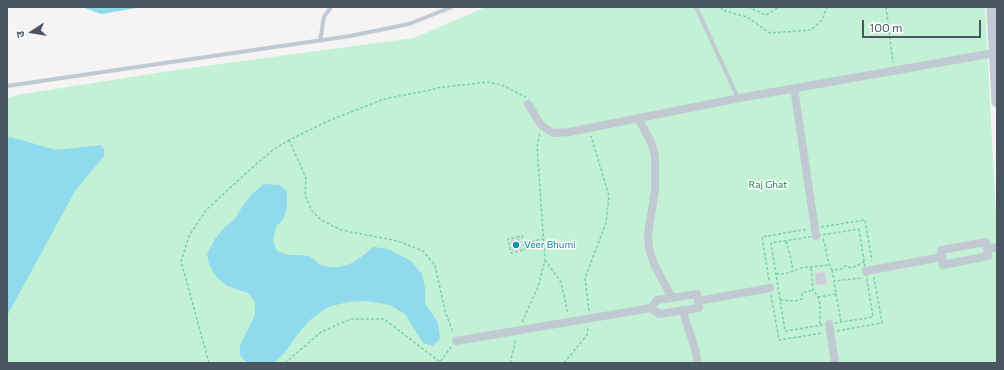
<!DOCTYPE html>
<meta charset="utf-8">
<style>
body{margin:0}
#map{position:relative;width:1004px;height:370px;overflow:hidden;background:#f5f3f3;font-family:Commissioner,"Noto Sans Devanagari",sans-serif}
canvas{display:block}
.frame{position:absolute;inset:0;border:8px solid #4a5661;pointer-events:none}
.north{position:absolute;left:12px;top:12px;width:40px;height:40px;-webkit-text-stroke:3px #fff;paint-order:stroke;rotate:258deg;font-size:11px;font-weight:700;line-height:16px;text-align:center;color:#4a5661}
.north::after{content:'';display:block;margin:auto;width:14px;height:18px;background:#4a5661;clip-path:polygon(50% 0,100% 100%,50% 72%,0 100%)}
.scale{position:absolute;left:862px;top:20px;width:119px;height:18px;box-sizing:border-box;border:2px solid #4a5661;border-top:0;padding-left:5px;font-size:12px;line-height:14px;white-space:nowrap;color:#4a5661;-webkit-text-stroke:3px #fff;paint-order:stroke}
</style>
<div id="map">
<canvas width="1004" height="370"></canvas>
<div class="frame"></div>
<div class="north">उ</div>
<div class="scale">100 m</div>
</div>
<script>
const ctx = document.querySelector('canvas').getContext('2d');
ctx.lineJoin = 'round';
function fill(path, color) { ctx.fillStyle = color; ctx.fill(path, 'evenodd'); }
function stroke(path, color, width, dash) { ctx.strokeStyle = color; ctx.lineWidth = width; ctx.lineCap = dash ? 'butt' : 'round'; ctx.setLineDash(dash || []); ctx.stroke(path); }
function write(font, color, halo, rows, align = 'center') {
  ctx.font = font + ' Commissioner,sans-serif'; ctx.lineWidth = 3; ctx.setLineDash([]); ctx.textBaseline = 'middle'; ctx.strokeStyle = halo; ctx.fillStyle = color; for (const [text, x, y, turn = 0] of rows) {
    ctx.save(); ctx.translate(x, y); ctx.rotate((+turn || 0) * Math.PI / 180); ctx.textAlign = isNaN(turn) ? turn : align; if (halo) ctx.strokeText(text, 0, 0); ctx.fillText(text, 0, 0); ctx.restore();
  }
}
const green = new Path2D(`
 M486,7h499l12,226v130h-990v-264l10,-4 159,-25 238,-32z`);
const water = new Path2D(`
 M82,7h61l-42,7z
 M11,137l45,13 45,-5 3,4v7l-29,35 -68,125v-178z
 M264,184l15,1 8,6v16l-3,11 -8,9 -3,14 4,10c13,6 19,3 31,5 5,1 8,7 13,9 24,7 35,-4 53,-18l14,2 23,12 11,13 3,14v15l13,20 2,16 -7,7 -10,-3 -18,-29 -15,-9 -23,-4 -19,1 -20,5 -18,13 -13,15 -9,13 -13,15h-28l-7,-8v-10l15,-30v-13l-7,-9 -21,-7 -12,-11 -6,-11 -2,-10 8,-15 9,-11 11,-9 7,-12 10,-13z`);
const building = new Path2D(`
 M520,238l2,11 -10,2 -2,-10z
 M825,272l2,12 -11,1 -1,-11z`);
const path = new Path2D(`
 M721,7l1,3 25,7 23,16 41,-3 11,-10 5,-13
 M748,7l18,8 13,-8
 M886,7l7,56
 M289,140l17,38 -1,17 7,16 9,9 20,10 57,11 25,10 12,14 10,46 8,22
 M821,227l44,-7 7,41
 M859,229l14,88 -88,14 -14,-88z
 M823,239c4,10 3,22 9,31l9,-1 4,-3 7,2 12,-6
 M786,241l5,18 2,12
 M524,243l-2,-7 -14,3 3,14 14,-3 -1,-7 19,-4
 M545,260l16,22 7,32
 M811,268l2,22 5,7 2,7v21
 M832,270l2,11
 M776,274h9l16,-6 28,-3
 M769,280l-7,-43 46,-8
 M836,294l5,27
 M771,295l8,45 44,-7
 M818,297l18,-3 -2,-13 29,-3
 M780,300l15,1 7,-2v-6l11,-3
 M589,311l-4,-33 21,-55 3,-27 -18,-60
 M522,322l16,-35 7,-27 -8,-113 3,-14
 M837,331l45,-8 -8,-46
 M209,363l-28,-102 8,-25 17,-26 48,-44 19,-16 16,-10 39,-19 56,-22 47,-9 5,-2 52,-6 14,3 24,12
 M285,363l36,-31 30,-13h33l56,43 11,-15
 M510,363l6,-24
 M564,363l23,-28 1,-8`);
const lane = new Path2D(`
 M696,7l42,91
 M320,41l4,-24 7,-10
 M7,86l343,-50 59,-12 43,-17`);
const street = new Path2D(`
 M794,88l22,148
 M528,104l13,21 12,8 16,-1 176,-35 249,-44
 M638,118l13,24 4,14v35l-7,43 1,15 5,15 18,34
 M986,242l2,14 -45,9 -2,-15z
 M987,249l10,-2
 M866,271l76,-14
 M697,294l2,14 -40,6 -8,-6 6,-8z
 M698,301l72,-13
 M683,310c3,18 14,34 14,53
 M829,324l6,39
 M456,341l195,-33`);
const secondary = new Path2D(`
 M992,7l5,95`);
const markers = [
 [516,245,4,"#0f9aa8"]
];
const parkNames = [
 ["Raj Ghat",768,185]
];
const cultureNames = [
 ["Veer Bhumi",524,245]
];
fill(green, '#c3f1d5');
fill(water, '#90daee');
fill(building, '#cdcfd5');
stroke(building, '#d7d9de', 1);
stroke(path, '#7ad0a6', 1.5, [3, 2]);
stroke(lane, '#c1cad2', 4);
stroke(street, '#c1cad2', 8);
stroke(secondary, '#c1cbd6', 11);
for (const [x, y, r, color] of markers) { const dot = new Path2D(); dot.arc(x, y, r, 0, 2 * Math.PI); ctx.fillStyle = color; ctx.fill(dot); stroke(dot, '#fff', 1.5); }
write('10px', '#17864f', '#fff', parkNames);
write('10px', '#0d838f', '#fff', cultureNames, 'left');
</script>
